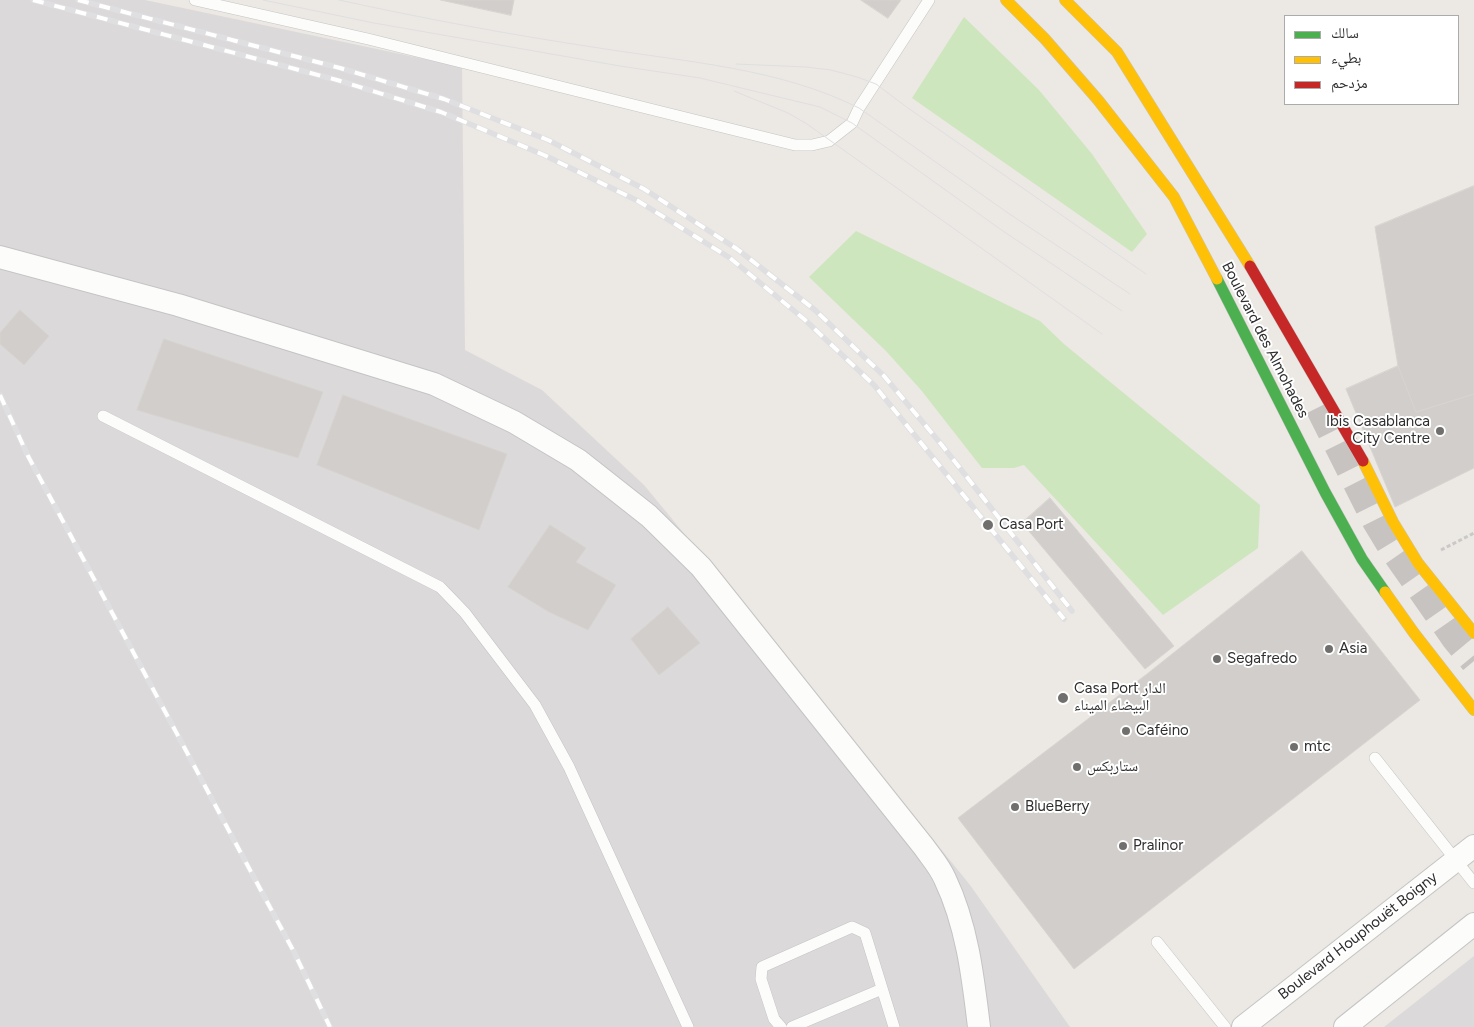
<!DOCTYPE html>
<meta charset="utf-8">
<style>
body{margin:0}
#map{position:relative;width:1474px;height:1027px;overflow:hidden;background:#ece8e4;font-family:Figtree,"Noto Naskh Arabic",sans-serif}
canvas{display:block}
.legend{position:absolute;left:1284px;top:15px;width:175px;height:90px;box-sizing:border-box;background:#fff;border:1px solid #ababab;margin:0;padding:6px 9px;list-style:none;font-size:15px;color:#2e2e2e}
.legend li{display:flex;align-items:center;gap:10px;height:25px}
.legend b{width:25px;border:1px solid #ababab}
</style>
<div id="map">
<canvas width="1474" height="1027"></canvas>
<ul class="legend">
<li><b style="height:6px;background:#4caf50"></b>سالك</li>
<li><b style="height:6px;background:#ffc107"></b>بطيء</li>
<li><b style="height:6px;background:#c62828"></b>مزدحم</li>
</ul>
</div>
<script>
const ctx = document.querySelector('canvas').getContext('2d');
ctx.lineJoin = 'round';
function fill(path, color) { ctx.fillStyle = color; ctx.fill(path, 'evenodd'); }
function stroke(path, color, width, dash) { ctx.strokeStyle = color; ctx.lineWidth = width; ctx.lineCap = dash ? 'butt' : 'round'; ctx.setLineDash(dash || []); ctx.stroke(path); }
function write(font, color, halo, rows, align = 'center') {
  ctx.font = font + ' Figtree,"Noto Naskh Arabic",sans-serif'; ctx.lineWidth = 4; ctx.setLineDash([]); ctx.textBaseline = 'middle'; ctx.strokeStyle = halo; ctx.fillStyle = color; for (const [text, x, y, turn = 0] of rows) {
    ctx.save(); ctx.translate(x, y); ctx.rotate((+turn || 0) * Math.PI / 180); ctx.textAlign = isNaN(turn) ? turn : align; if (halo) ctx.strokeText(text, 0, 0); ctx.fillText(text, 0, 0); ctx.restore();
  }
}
const industrial = new Path2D(`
 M0,0h145l317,67 3,283 77,40 102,95 99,120 227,280 100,142h-1070z
 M1474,956v71h-90z`);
const green = new Path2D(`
 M964,17l75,73 53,64 55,80 -15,18 -220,-154z
 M856,231l184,90 24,23 196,161 -2,43 -95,67 -139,-150 -10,3h-32l-61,-78 -35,-39 -77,-74z`);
const building = new Path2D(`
 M441,0h73l-3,15z
 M861,0h40l-13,18z
 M1474,186v208l-58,18 -18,-46 -23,-139z
 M20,310l29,26 -25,29 -24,-21v-11z
 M164,339l159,53 -25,66 -161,-48z
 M1398,366l18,46 58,-18v74l-79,39 -49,-118z
 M343,395l164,59 -28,76 -162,-65z
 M1050,498l124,148 -29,23 -123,-146z
 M550,525l36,23 -10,14 40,23 -28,45 -39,-18 -41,-25z
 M1302,551l118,149 -346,269 -116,-151 189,-144z
 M668,607l32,36 -41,32 -28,-36z`);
const highwayTunnel = new Path2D(`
 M1319,407l57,114 17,28 62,89 19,23`);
const path = new Path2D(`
 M1441,550l33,-17`);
const lane = new Path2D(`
 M195,0l173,39 427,106h17l17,-4 23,-18 7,-15 70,-108
 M103,416l337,171 25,26 70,92 34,62 119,260
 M1375,758l99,125
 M1157,942l68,85
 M781,1027l-7,-8 -13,-40 1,-12 90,-40 13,6 29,94
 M792,1027l90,-38`);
const street = new Path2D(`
 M0,257l178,48 256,79 80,38 64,38 71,56 52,51 223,280c7,10 16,20 21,32 22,46 28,98 34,148
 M1243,1027l231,-181
 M1345,1027l129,-103`);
const fast = new Path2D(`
 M1217,279l108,213 37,67 23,33`);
const slow = new Path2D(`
 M1006,0l39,39 53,61 76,97 43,82
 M1065,0l52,52 133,214
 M1363,461l30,61 25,41 56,70
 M1385,592l29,41 60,77`);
const jam = new Path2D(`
 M1250,266l113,195`);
const tram = new Path2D(`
 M263,0l111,23 246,43 80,12 120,29 32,16 148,106 122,82
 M339,0c87,19 173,35 260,48 88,14 180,20 260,60l149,105 122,81
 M736,64l70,3 25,3 26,7 19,7 32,24 238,166
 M734,91l54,22 19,11 295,210`);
const rail = new Path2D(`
 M33,0l304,80 104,32 103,43 94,46 92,57 74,61 70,66 190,234
 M78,0l262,68 104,31 104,41 96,49 93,60 78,61 69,66 57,68 131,167
 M0,395l28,61 266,496 36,75`);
const markers = [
 [1440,431,5,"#706f6e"],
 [988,525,6,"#706f6e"],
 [1329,649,5,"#706f6e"],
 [1217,659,5,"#706f6e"],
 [1063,698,6,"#706f6e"],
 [1126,731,5,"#706f6e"],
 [1294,747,5,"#706f6e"],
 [1077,767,5,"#706f6e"],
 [1015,807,5,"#706f6e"],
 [1123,846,5,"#706f6e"]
];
const streetNames = [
 ["Boulevard des Almohades",1265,340,63],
 ["Boulevard Houphouët Boigny",1358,936,-38]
];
const poiNames = [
 ["Ibis Casablanca",1430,422,"right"],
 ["City Centre",1430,439,"right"],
 ["Casa Port",999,525],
 ["Asia",1339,649],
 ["Segafredo",1227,659],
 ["Casa Port الدار",1074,689],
 ["البيضاء الميناء",1074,706],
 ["Caféino",1136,731],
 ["mtc",1304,747],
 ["ستاربكس",1087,767],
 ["BlueBerry",1025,807],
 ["Pralinor",1133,846]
];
fill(industrial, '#dcd9db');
fill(green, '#cee6be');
fill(building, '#d1cecb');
stroke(building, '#d7d4d0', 1);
stroke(highwayTunnel, '#c6c3c0', 28, [28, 14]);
stroke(lane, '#c5c4c5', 12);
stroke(street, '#c5c4c5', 24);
stroke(fast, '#c6c5c4', 12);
stroke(slow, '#c6c5c4', 12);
stroke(jam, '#c6c5c4', 12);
stroke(path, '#c9c9c8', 3, [4, 2.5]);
stroke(lane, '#fcfcfb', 11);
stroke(street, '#fcfcfb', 22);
stroke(fast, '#4caf50', 11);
stroke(slow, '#ffc107', 11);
stroke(jam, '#c62828', 11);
stroke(tram, '#dfdfe1', 1);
stroke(rail, '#dfdfe1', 5.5);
stroke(rail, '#fff', 4, [11]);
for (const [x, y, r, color] of markers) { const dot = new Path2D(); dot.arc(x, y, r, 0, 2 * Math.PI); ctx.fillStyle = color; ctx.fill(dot); stroke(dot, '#fff', 2); }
write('15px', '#2e2e2e', '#fff', streetNames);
write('15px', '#2e2e2e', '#fff', poiNames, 'left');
</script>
